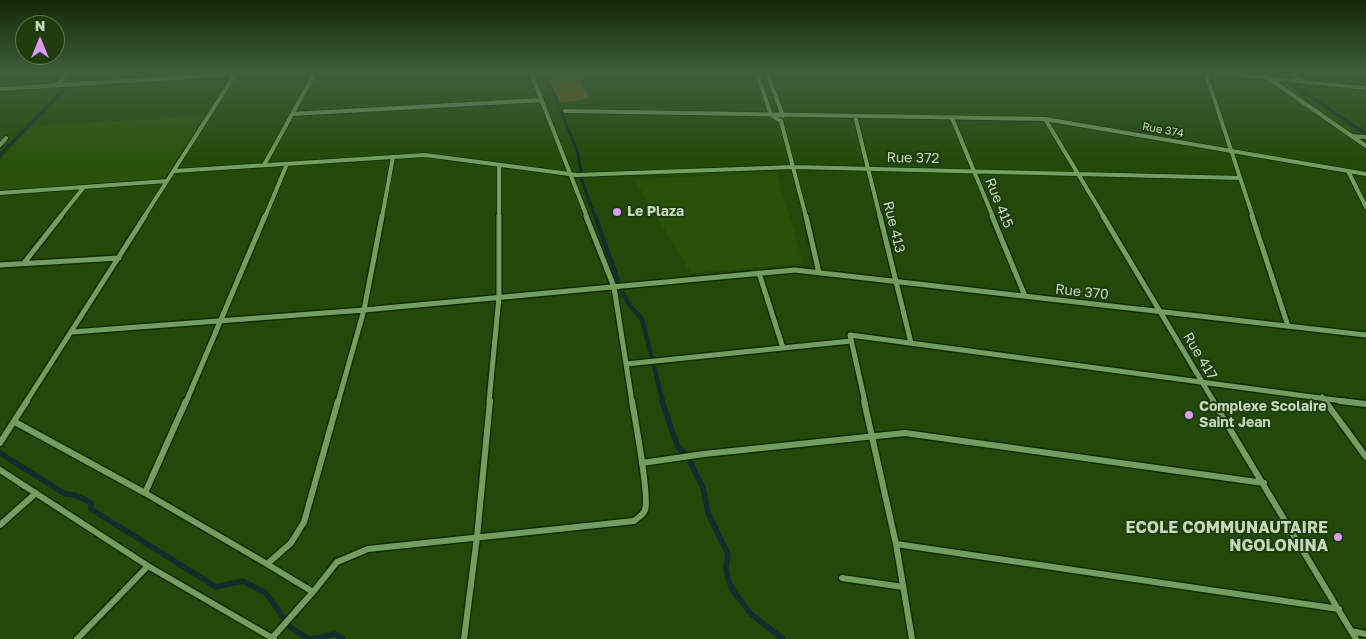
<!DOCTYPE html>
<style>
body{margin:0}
#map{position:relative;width:1366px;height:639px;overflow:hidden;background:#234908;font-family:"Golos Text",sans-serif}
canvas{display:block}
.north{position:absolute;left:15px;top:15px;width:50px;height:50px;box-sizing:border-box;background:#1f3c0d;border:1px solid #617b52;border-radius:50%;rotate:0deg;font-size:14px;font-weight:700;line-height:20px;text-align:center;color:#c3d9b9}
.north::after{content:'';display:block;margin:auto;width:18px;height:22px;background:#db99f6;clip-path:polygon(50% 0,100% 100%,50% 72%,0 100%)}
</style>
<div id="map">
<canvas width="1366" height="639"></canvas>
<div class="north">N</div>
</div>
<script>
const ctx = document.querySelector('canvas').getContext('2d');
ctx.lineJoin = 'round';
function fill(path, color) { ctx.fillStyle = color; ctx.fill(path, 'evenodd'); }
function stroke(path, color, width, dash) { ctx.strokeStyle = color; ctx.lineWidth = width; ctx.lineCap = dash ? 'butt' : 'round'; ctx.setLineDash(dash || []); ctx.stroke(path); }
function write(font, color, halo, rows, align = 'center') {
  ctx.font = font + ' "Golos Text",sans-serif'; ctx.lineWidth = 4; ctx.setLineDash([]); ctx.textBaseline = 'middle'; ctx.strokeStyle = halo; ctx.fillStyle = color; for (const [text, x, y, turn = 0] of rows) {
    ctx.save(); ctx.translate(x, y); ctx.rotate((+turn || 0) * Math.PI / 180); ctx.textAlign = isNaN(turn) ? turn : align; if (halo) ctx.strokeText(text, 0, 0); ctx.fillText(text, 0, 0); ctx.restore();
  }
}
const built = new Path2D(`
 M205,116l-41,63 -164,11v-30l32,-34z
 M777,173l26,90 -112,10 -57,-94z`);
const green = new Path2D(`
 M576,74l14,24 -29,5 -13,-24z`);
const streamFar2 = new Path2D(`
 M545,73l33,80 4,28 13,36
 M1275,73l91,61
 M0,155l80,-82`);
const streamFar1 = new Path2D(`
 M595,216l27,76 8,14 12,13 21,83`);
const stream = new Path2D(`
 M662,401l16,47 8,6 17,34 5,25 20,41 -2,13 2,13 6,12 17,22 32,25
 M0,453l65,41 10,1 16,8v6l125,78 27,-6 23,12 24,34 19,12
 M312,639l23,-5 8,5`);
const streetFar2 = new Path2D(`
 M531,73l56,144
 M757,73l14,42 10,6 25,96
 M767,73l16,43
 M1261,73l105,73
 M1290,73l14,9
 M1206,74l47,143
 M57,85l11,-12
 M565,111l480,8 321,55
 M292,114l250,-14
 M855,116l25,101
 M952,118l41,99
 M1045,119l59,98
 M1351,136l15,1
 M0,145l6,-7
 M264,165l51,-92
 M499,166v51
 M174,171l251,-16 152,20 217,-8 446,11
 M1348,171l18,36
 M0,193l167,-12
 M60,217l24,-30
 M144,217l92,-144
 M265,217l22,-53
 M382,217l11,-60`);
const streetFar1 = new Path2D(`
 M586,216l28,71 18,115
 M806,216l13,57
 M880,216l31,127
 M992,216l33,80
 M1103,216l111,186
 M1252,216l36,110
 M24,263l37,-47
 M0,265l119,-7
 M759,273l24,75
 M72,332l292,-22 431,-40 571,65
 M626,364l225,-23
 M1322,397l4,5
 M26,402l119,-186
 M186,402l79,-186
 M338,402l26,-92 18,-94
 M489,402l10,-105v-81
 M865,402l-15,-67 500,67`);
const street = new Path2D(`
 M864,401l32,143 16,95
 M1213,401l143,238
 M1325,401l41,56
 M1340,401l26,3
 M15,422l130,71 122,71 24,-21 13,-21 34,-121
 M0,443l27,-42
 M642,463l62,-9 201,-21 359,50
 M0,470l148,96 126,73
 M145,493l41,-92
 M0,525l36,-32
 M896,544l443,65
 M267,564l46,28 24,-30 31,-13 266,-28c4,-3 9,-6 11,-11 5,-12 -10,-91 -13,-109
 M842,578l61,9
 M1351,631l15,3
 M272,638l41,-46
 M77,639l71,-73
 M464,639l13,-102 13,-136`);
const secondary = new Path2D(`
 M212,73h42l-3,2 -251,16v-4z
 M1202,73h30l134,13v4z`);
const markers = [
 [617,212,5,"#db99f6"],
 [1189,415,5,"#db99f6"],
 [1338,537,5,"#db99f6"]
];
const farStreetnames = [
 ["Rue 374",1163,130,10]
];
const streetNames = [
 ["Rue 372",913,158,1],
 ["Rue 415",999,203,68],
 ["Rue 413",894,227,76],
 ["Rue 370",1082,292,6],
 ["Rue 417",1200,356,59]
];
const poiNames = [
 ["Le Plaza",627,212],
 ["Complexe Scolaire",1199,407],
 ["Saint Jean",1199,423]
];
const nearPoinames = [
 ["ECOLE COMMUNAUTAIRE",1328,528],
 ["NGOLONINA",1328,546]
];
fill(built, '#295208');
fill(green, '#7b5513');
stroke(streamFar2, '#112d2d', 3);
stroke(streamFar1, '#112d2d', 4.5);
stroke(stream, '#112d2d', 5.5);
stroke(streetFar2, '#102c00', 5.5);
stroke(streetFar1, '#102c00', 8);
stroke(street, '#102c00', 9);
stroke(secondary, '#102c00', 2);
stroke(streetFar2, '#749e5f', 4);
stroke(streetFar1, '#749e5f', 5);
stroke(street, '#749e5f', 6);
fill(secondary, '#749e5f');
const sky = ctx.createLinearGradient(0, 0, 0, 163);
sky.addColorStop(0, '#132804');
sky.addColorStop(0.45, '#3f5f3d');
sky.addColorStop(1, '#3f5f3d00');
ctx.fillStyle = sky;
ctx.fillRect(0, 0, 1366, 163);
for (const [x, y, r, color] of markers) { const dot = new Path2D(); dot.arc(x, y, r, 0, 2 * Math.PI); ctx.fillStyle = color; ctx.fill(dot); stroke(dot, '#1f3c0d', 2); }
write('11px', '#c3d9b9', '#1f3c0d', farStreetnames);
write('14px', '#c3d9b9', '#1f3c0d', streetNames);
write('bold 14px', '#c3d9b9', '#1f3c0d', poiNames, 'left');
write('bold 16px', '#c3d9b9', '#1f3c0d', nearPoinames, 'right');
</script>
